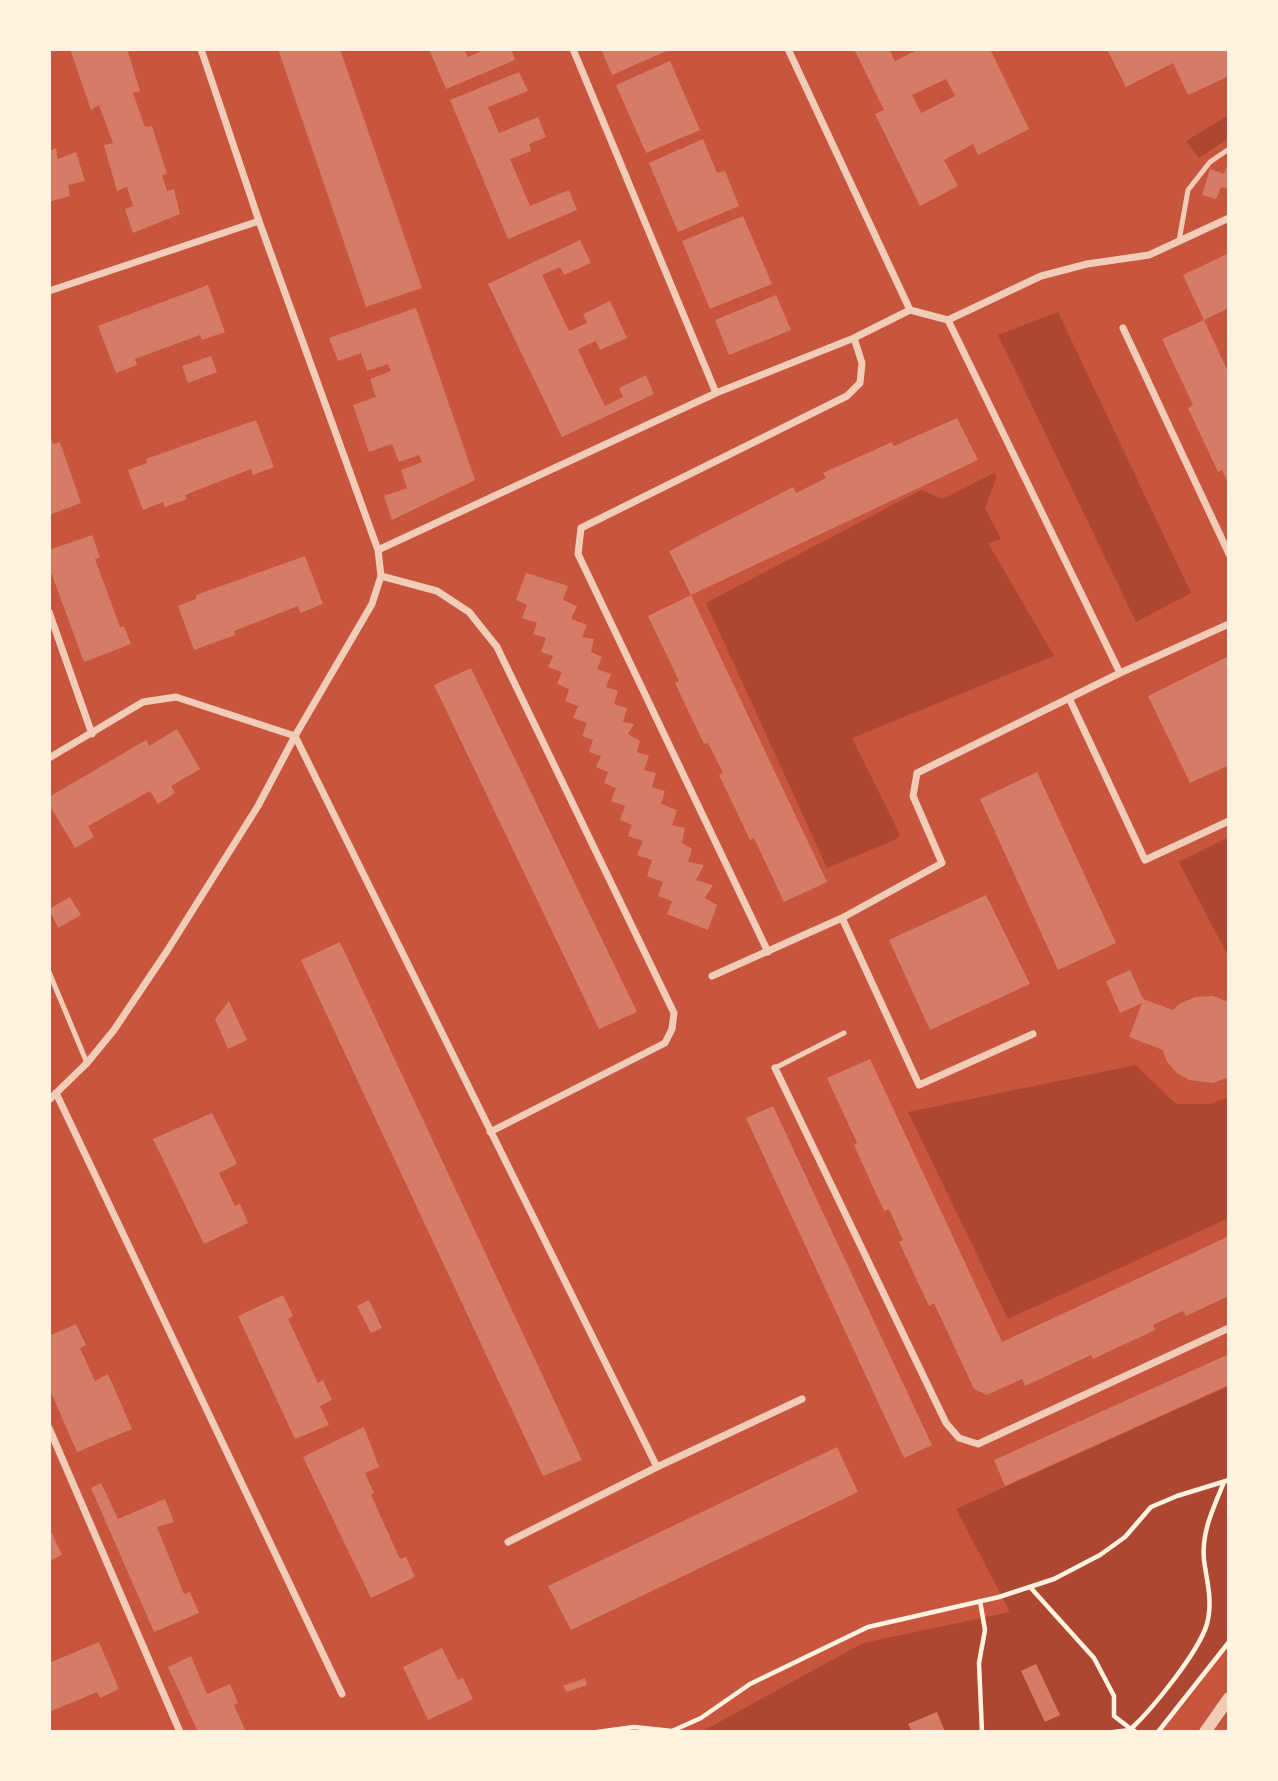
<!DOCTYPE html>
<style>
body{margin:0}
#map{position:relative;width:1278px;height:1781px;overflow:hidden;background:#c8553d;font-family:"Roboto Condensed",sans-serif}
canvas{display:block}
.frame{position:absolute;inset:0;border:51px solid #fff3e0;pointer-events:none}
</style>
<div id="map">
<canvas width="1278" height="1781"></canvas>
<div class="frame"></div>
</div>
<script>
const ctx = document.querySelector('canvas').getContext('2d');
ctx.lineJoin = 'round';
function fill(path, color) { ctx.fillStyle = color; ctx.fill(path, 'evenodd'); }
function stroke(path, color, width, dash) { ctx.strokeStyle = color; ctx.lineWidth = width; ctx.lineCap = dash ? 'butt' : 'round'; ctx.setLineDash(dash || []); ctx.stroke(path); }
const green = new Path2D(`
 M1229,115v23l-30,20 -13,-17z
 M1058,312l133,281 -55,29 -138,-287z
 M994,473l3,3 -12,32 16,31 -13,4 66,113 -202,82 48,97 -5,5 -68,28 -121,-265 215,-113 22,9z
 M1229,837v121l-50,-96z
 M1136,1065l40,39h34l19,-7v121l-221,101 -100,-207z
 M1229,1386v256l-71,90h-457l162,-89 147,-31 -54,-103z`);
const building = new Path2D(`
 M70,49h57l13,42 -7,2 12,34 7,-1 15,48 -5,1 5,16 7,-2 6,25 -47,19 -8,-24 8,-3 -6,-19 -10,4 -13,-46 9,-2 -14,-38 -8,5z
 M278,49h62l82,239 -56,19z
 M429,49h35l4,8 18,-8h25l4,11 -69,29z
 M601,49h70l-59,26z
 M854,49h35l6,12 24,-12h71l39,80 -51,26 -5,-11 -29,16 14,26 -38,20 -45,-92 9,-4zM946,79l9,17 -34,17 -9,-18z
 M1107,49h122v27l-41,19 -15,-32 -47,24z
 M670,61l30,69 -54,23 -30,-68z
 M519,72l9,19 -40,16 11,26 39,-16 8,20 -17,7 2,7 -21,8 20,47 39,-16 8,20 -69,29 -58,-139z
 M703,139l14,34 8,-2 14,35 -61,26 -29,-69z
 M56,148l2,11 18,-7 9,29 -17,4 2,11 -21,6v-51z
 M1229,160v29l-8,-2 -5,12 -14,-4 8,-26 14,5z
 M743,216l29,68 -62,25 -28,-68z
 M580,240l11,23 -27,12 -4,-8 -18,8 27,56 18,-8 -4,-9 27,-13 17,37 -27,12 -4,-9 -18,8 10,22 17,35 18,-9 -4,-9 27,-13 8,19 -92,43 -74,-153z
 M1229,253v55l-25,12 -21,-45z
 M208,285l17,47 -23,8 -2,-5 -65,24 2,6 -21,8 -18,-47z
 M776,295l15,35 -62,25 -14,-35z
 M416,308l59,172 -83,40 -8,-24 23,-8 -6,-18 21,-8 -3,-7 -20,7 -7,-18 -23,8 -16,-47 23,-8 -6,-18 21,-8 -3,-7 -21,7 -6,-18 -23,8 -9,-23z
 M1204,320l25,54v111l-7,-15 -4,2 -30,-64 5,-3 -31,-66z
 M211,356l6,16 -29,11 -6,-17z
 M957,418l21,42 -287,135 -22,-44 124,-64 3,6 30,-15 -3,-5 69,-31 2,4z
 M256,420l18,47 -21,8 -2,-6 -66,26 2,4 -22,8 -2,-5 -20,8 -15,-40 19,-7 -1,-4z
 M49,434l4,10 7,-2 21,61 -32,12z
 M92,535l8,22 -5,2 25,68 4,-1 7,18 -47,18 -35,-95v-17z
 M305,556l18,48 -23,9 -2,-7 -64,25 1,4 -41,15 -16,-44 18,-7v-4z
 M526,573l42,13 -5,14 14,6 -6,13 16,6 -5,12 12,2 -3,13 11,5 -5,12 14,5 -5,13 12,4 -4,13 13,4 -4,14 11,2 -6,10 12,7 -3,11 12,4 -5,14 12,3 -4,14 13,4 -4,13 16,6 -5,15 13,3 -3,15 10,6 -4,13 16,3 -8,15 17,5 -8,13 12,7 -9,25 -41,-16 5,-13 -14,-5 5,-14 -16,-6 5,-16 -15,-5 6,-14 -15,-5 4,-11 -12,-5 5,-14 -14,-5 5,-13 -12,-5 4,-11 -12,-5 5,-11 -12,-4 4,-12 -11,-4 5,-13 -14,-5 5,-12 -13,-5 4,-12 -12,-5 5,-12 -14,-5 5,-11 -12,-4 5,-14 -13,-4 4,-11 -15,-5 5,-13 -11,-5z
 M691,595l136,287 -43,20 -30,-64 -4,2 -31,-65 4,-2 -15,-30 -4,1 -29,-61 4,-2 -31,-65z
 M1229,656v109l-39,18 -42,-87z
 M471,668l166,344 -38,17 -165,-344z
 M177,729l23,40 -29,17 4,7 -17,11 -8,-13 -62,35 6,11 -19,11 -26,-44v-7l97,-57 3,6z
 M1037,772l79,171 -58,27 -78,-171z
 M986,895l44,89 -100,46 -41,-90z
 M70,897l11,18 -23,13 -9,-19z
 M340,942l242,518 -39,16 -242,-516z
 M1130,970l13,29 30,11 6,-6 16,-7 18,-1 16,6v75l-16,6 -24,-3 -12,-7 -10,-11 -4,-12 -34,-13 13,-34 -22,10 -14,-32z
 M229,1001l18,39 -19,9 -13,-30z
 M870,1059l132,283 227,-106v60l-43,20 -3,-5 -30,14 2,5 -62,29 -2,-4 -66,31 -3,-7 -35,16 -13,-6 -40,-86 -5,3 -30,-64 4,-2 -14,-31 -5,2 -30,-66 3,-2 -30,-65z
 M773,1106l159,339 -28,13 -158,-340z
 M212,1113l25,51 -18,9 16,33 5,-2 8,19 -44,21 -51,-105z
 M283,1295l10,21 -5,3 30,64 5,-3 9,20 -12,6 9,19 -34,14 -57,-123z
 M369,1300l13,28 -11,5 -14,-27z
 M76,1324l10,21 -6,3 15,33 13,-7 24,55 -55,23 -28,-64v-52z
 M1229,1354v31l-224,101 -11,-26z
 M364,1427l15,40 -14,6 9,20 -3,2 29,64 6,-2 9,20 -44,21 -68,-141z
 M837,1447l21,45 -287,138 -23,-44z
 M101,1483l17,36 47,-20 9,23 -17,5 27,67 6,-2 9,21 -45,19 -63,-144z
 M49,1527l13,28 -13,6z
 M99,1642l20,47 -19,9 -3,-6 -48,20v-49z
 M442,1648l16,32 5,-2 10,21 -45,21 -25,-53z
 M191,1656l16,38 23,-10 8,19 -4,2 12,27h-48l-30,-65z
 M1036,1664l24,51 -15,7 -24,-51z
 M585,1678l2,7 -20,7 -4,-6z
 M937,1712l8,20h-33l-4,-8z`);
const path = new Path2D(`
 M1030,1587l64,71 20,38v20l17,13
 M980,1601l5,29 -6,33 3,69
 M597,1732l37,-5 38,4 29,-13 49,-34 118,-57 131,-30 55,-18 46,-24 25,-18 26,-30 26,-11 52,-16
 M1113,1732l18,-2
 M1136,1732l-5,-3c22,-21 67,-76 76,-105 6,-24 0,-41 -3,-64 -3,-28 10,-53 20,-78
 M1158,1732l71,-90`);
const service = new Path2D(`
 M1179,241l9,-51 22,-28 19,-13
 M49,972l38,91
 M775,1068l69,-35`);
const minor = new Path2D(`
 M573,49l143,344
 M788,49l122,261
 M49,291l210,-70
 M948,320l93,-44 46,-12 62,-9 80,-37
 M1123,328l106,226
 M378,550l338,-157 138,-55 56,-28 38,10
 M381,576l56,15 32,21 28,35 177,366 -2,16 -7,14 -175,89
 M49,612l43,122
 M1120,673l109,-49
 M1069,698l76,162 84,-39
 M49,758l94,-56 33,-5 119,39 362,731 145,-68
 M842,918l77,167 114,-51
 M768,952l-190,-398 3,-26 266,-132 13,-13 2,-20 -8,-25
 M712,976l130,-58 100,-55 -29,-67 4,-23 203,-100 -172,-353
 M775,1068l171,355 13,15 19,6 251,-116
 M56,1093l286,601
 M49,1100l38,-37 27,-33 53,-79 91,-145 37,-70 77,-132 9,-28 -3,-26 -119,-329 -58,-172
 M49,1428l131,304
 M508,1542l149,-75`);
const tertiary = new Path2D(`
 M1205,1732l24,-34`);
fill(green, '#ae4732');
fill(building, '#d67c66');
stroke(path, '#fff3e0', 4.5);
stroke(service, '#f1ccb7', 5);
stroke(minor, '#f1ccb7', 7);
stroke(tertiary, '#f1ccb7', 12);
</script>
